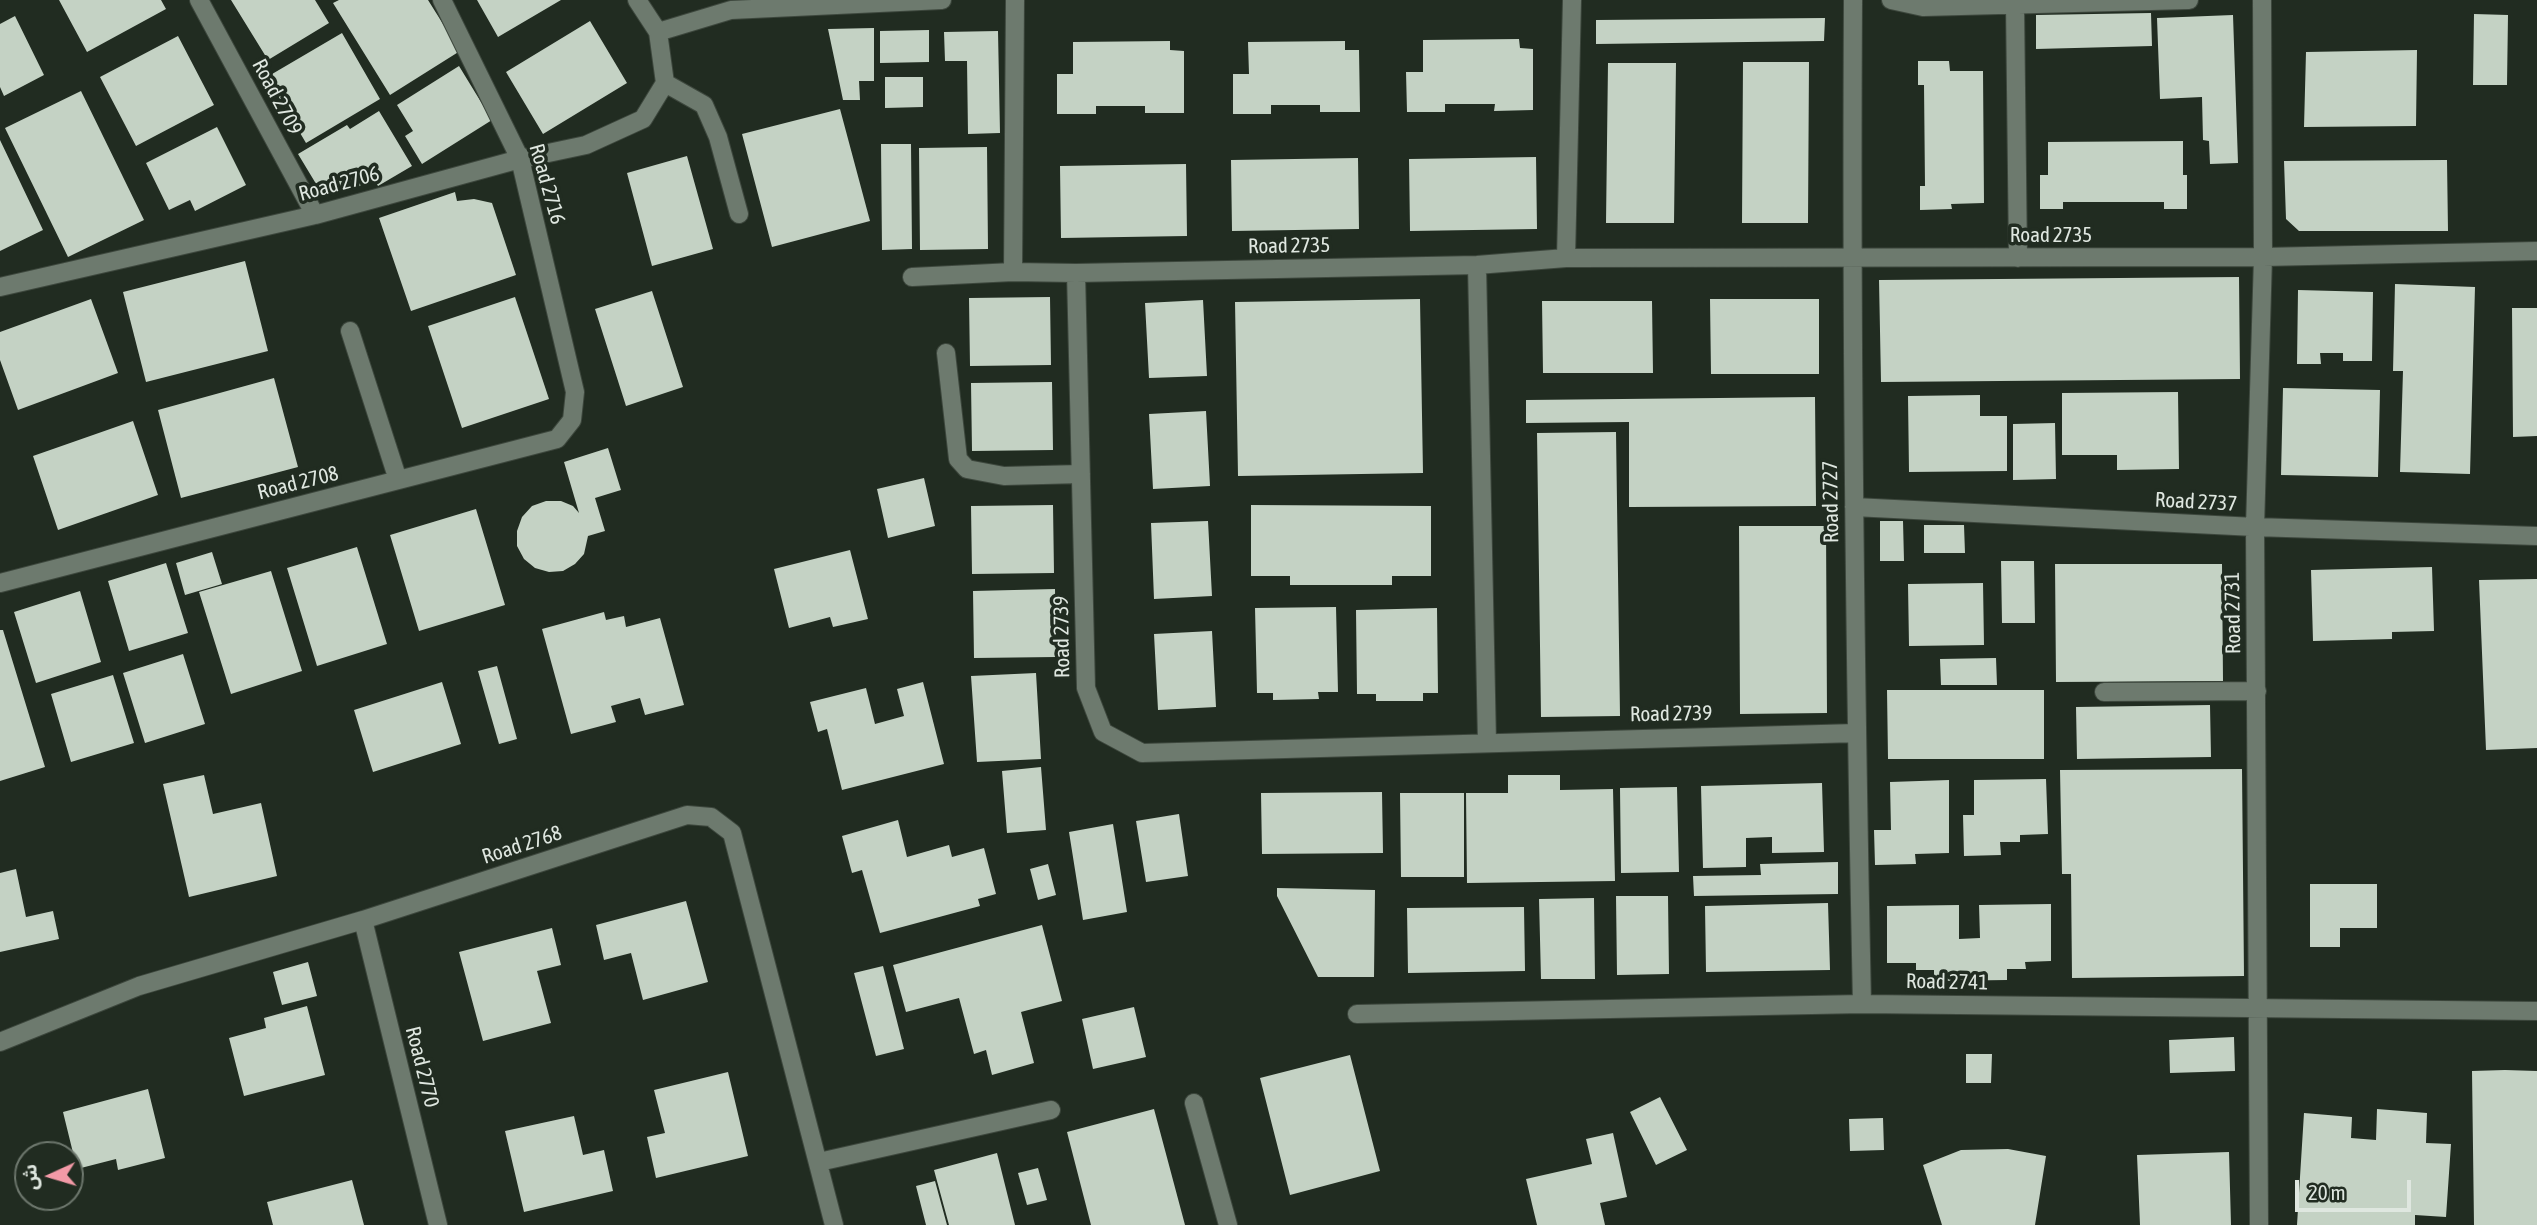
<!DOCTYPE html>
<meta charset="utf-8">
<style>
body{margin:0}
#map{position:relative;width:2537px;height:1225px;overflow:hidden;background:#212c21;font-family:"Asap Condensed","Noto Sans Arabic",sans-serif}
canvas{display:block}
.north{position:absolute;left:14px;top:1141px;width:70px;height:70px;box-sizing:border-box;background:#212c21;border:2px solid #6d776d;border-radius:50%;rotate:266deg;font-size:19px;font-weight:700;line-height:28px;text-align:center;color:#dfe7e0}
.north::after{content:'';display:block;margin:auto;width:24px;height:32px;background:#f39aa7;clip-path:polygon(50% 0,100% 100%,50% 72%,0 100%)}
.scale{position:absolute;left:2295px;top:1180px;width:116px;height:32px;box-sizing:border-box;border:4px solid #dfe7e0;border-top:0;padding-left:9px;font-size:21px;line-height:24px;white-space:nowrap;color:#dfe7e0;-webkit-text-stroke:5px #212c21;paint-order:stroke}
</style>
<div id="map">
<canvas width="2537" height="1225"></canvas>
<div class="north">ش</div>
<div class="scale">20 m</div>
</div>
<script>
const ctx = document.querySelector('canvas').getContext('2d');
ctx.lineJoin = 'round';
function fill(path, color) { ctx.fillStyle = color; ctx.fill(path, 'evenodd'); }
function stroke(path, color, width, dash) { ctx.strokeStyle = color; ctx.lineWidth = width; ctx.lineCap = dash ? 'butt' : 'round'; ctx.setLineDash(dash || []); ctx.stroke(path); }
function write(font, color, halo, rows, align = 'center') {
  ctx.font = font + ' "Asap Condensed",sans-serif'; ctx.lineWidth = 7; ctx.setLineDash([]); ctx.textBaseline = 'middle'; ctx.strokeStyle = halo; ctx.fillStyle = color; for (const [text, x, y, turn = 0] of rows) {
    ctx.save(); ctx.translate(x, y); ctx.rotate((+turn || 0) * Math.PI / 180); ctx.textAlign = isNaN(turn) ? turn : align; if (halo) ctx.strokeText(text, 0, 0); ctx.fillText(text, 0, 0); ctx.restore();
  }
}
const building = new Path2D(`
 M59,0h102l5,9 -79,43z
 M231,0h84l14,23 -61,37z
 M339,0h89l32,51 -70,44 -57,-92z
 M477,0h84l-63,37z
 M2151,13l1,33 -116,3v-34z
 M2474,14l34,1 -1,70h-34z
 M2233,15l5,148 -28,1 -1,-23 -6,-1 -1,-43 -42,2 -3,-81z
 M15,16l29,59 -40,21 -4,-9v-63z
 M1825,18l-1,23 -228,3v-24z
 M590,21l37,62 -84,51 -37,-62z
 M874,28v53h-15l1,19h-17l-15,-71z
 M929,30v32l-49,1v-32z
 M998,31l2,102 -32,1 -1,-73h-22l-1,-29z
 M342,33l38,66 -74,44 -39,-66z
 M178,36l36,69 -78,41 -36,-69z
 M1519,39l1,9 13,1v61l-39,1 1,-7h-50v8h-38l-1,-40h17v-32z
 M1170,41v9l14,1v62h-39v-7h-49v8h-39v-40h16v-32z
 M1345,41v9h14l1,62h-40v-7h-49v9h-38v-40h16l-1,-32z
 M2417,50l-1,76 -112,1 2,-75z
 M1918,61h31l1,10h33l1,132 -33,1 1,5 -32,1v-24h5l-1,-101h-6z
 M1743,62h66l-1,161h-66z
 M1608,63h68l-2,160h-68z
 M459,66l33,54 -70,44 -17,-28 8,-5 -16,-26z
 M885,77h38v30l-38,1z
 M81,91l63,129 -76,37 -63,-129z
 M840,109l30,112 -98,26 -30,-113z
 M379,111l33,55 -34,20 -5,-9 -18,12 -5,-8 -26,16 -26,-43 49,-29 3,4z
 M217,127l29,58 -51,26 -5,-11 -21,10 -23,-47z
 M0,140l43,90 -43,21z
 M2183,141v34h4v34h-23v-7h-101v7h-23v-34h8v-33z
 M881,144h30l1,105 -30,1z
 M987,147l1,102 -68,1 -1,-102z
 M687,156l26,93 -61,17 -25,-93z
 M1536,157l1,72 -127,2 -1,-72z
 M1358,158l1,71 -127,2 -1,-71z
 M2447,160l1,71h-149l-13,-12 -2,-58z
 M1186,164l1,72 -126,2 -1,-72z
 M455,192l2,9 17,-2 18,4 24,72 -105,36 -32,-93z
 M245,261l23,90 -122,31 -23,-90z
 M2239,277l1,102 -359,3 -2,-102z
 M2395,284l80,3 -5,187 -70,-2 3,-101h-10z
 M2298,290l75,2 -1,69h-29v-8h-23l1,11h-24z
 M652,291l31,96 -57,19 -31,-97z
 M515,297l34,102 -87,29 -34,-102z
 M1050,297l1,68 -81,1 -1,-68z
 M91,299l27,74 -100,37 -18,-50v-28z
 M1420,299l3,174 -185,3 -3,-174z
 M1710,299h109v75h-108z
 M1203,300l4,76 -58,2 -4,-75z
 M1542,301h110l1,72h-110z
 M2512,308h25v128l-24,1z
 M274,378l24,89 -117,31 -23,-88z
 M1052,382l1,68 -81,1 -1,-68z
 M2283,388l97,2 -2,87 -97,-2z
 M2178,392l1,77 -62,1v-15h-55v-62z
 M1980,395v21h27v55l-98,1 -1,-76z
 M1815,397l1,109 -187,1v-85l-103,1v-23z
 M1206,411l4,75 -57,3 -4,-75z
 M133,421l25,74 -100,35 -25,-74z
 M2055,423l1,56 -43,1v-56z
 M1616,432l4,284 -79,1 -4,-284z
 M608,448l13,42 -26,8 10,33 -17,5 -4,18 -9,10 -12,7 -14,1 -14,-4 -11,-9 -7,-13v-15l5,-14 10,-11 14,-5h15l12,5 6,7 -15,-51z
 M924,478l11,48 -47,12 -11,-49z
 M1053,505l1,68 -82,1 -1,-68z
 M1251,505l180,1v70h-39v9h-102v-9h-39z
 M476,509l29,96 -86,26 -29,-96z
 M1208,521l4,75 -58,3 -3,-76z
 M1880,521h23l1,40h-24z
 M1924,525h40l1,28h-41z
 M1739,526h87l1,187 -87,1z
 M357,547l30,97 -70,22 -30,-98z
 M850,550l18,69 -35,8 -3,-10 -41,11 -15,-59z
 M212,552l10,32 -37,11 -9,-32z
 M2001,561h33l1,62h-33z
 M166,563l22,70 -59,18 -21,-70z
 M2055,564h167l1,117 -167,1z
 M2432,567l2,64 -42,1v7l-79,2 -2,-71z
 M271,571l31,100 -71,23 -32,-102z
 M2537,579v169l-51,2 -7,-170z
 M1983,583l1,62 -75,1 -1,-62z
 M1055,589l1,68 -82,1 -1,-67z
 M80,591l21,71 -65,21 -22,-71z
 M1336,607l2,85h-20l1,7 -46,1v-7h-16l-2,-85z
 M1437,608l1,85h-15v8h-47v-7h-19l-1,-84z
 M604,612l2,8 18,-4 2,11 34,-9 24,87 -39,10 -5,-17 -29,8 5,16 -45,12 -29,-105z
 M0,630h3l42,137 -45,14z
 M1212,631l4,76 -58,3 -4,-76z
 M183,654l22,70 -60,19 -22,-70z
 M1996,658l1,27h-56l-1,-26z
 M497,666l20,73 -18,5 -21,-73z
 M1036,673l5,86 -64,3 -6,-86z
 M113,675l21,68 -63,19 -20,-68z
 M442,682l19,62 -88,28 -19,-62z
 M923,682l21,82 -102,26 -15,-61 -9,3 -8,-30 56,-14 9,36 29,-8 -7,-27z
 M1887,690h157v69h-156z
 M2210,705l1,52 -134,2 -1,-52z
 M1041,767l5,63 -39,3 -5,-62z
 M2242,769l2,207 -172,2 -1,-104h-9l-2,-104z
 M204,775l9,39 48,-11 16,73 -88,21 -26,-113z
 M1508,775h52v15l53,-1 2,92 -148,2 -1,-90h42z
 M2046,779l2,55 -28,1v7h-20l1,13 -37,1 -1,-41h11v-35z
 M1949,780v73l-34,1 1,10 -41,1 -1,-35h17l-1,-48z
 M1822,783l2,69 -52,1v-16l-26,1v29l-43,1 -2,-82z
 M1677,787l2,85 -58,1 -1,-85z
 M1382,792l1,61 -121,1 -1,-61z
 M1400,793h64v84h-63z
 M1179,814l9,62 -42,6 -10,-61z
 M898,820l9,37 42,-12 3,12 32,-9 12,46 -18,5 2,7 -100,27 -18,-63 -10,3 -10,-37z
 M1113,824l14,88 -44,8 -14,-88z
 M1838,862v32l-144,2 -1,-20 68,-1 -1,-11z
 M1048,864l8,31 -18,5 -8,-31z
 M16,869l10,48 27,-6 6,28 -59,13v-79z
 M2310,884h67v44h-37v19h-30z
 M1277,888l98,2 -1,87h-56l-41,-81z
 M1616,896h52l1,78 -52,1z
 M1594,898l1,81h-54l-2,-80z
 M686,901l22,81 -65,18 -12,-47 -27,7 -8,-35z
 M1828,903l2,67 -124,2 -1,-66z
 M2051,904v57l-26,1 1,7h-19v11l-73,1v-11h-18v-7h-29v-57l72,-1v34l21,-1 -1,-33z
 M1524,907l1,64 -117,2 -1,-65z
 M1042,925l20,76 -41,11 13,51 -42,12 -6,-25 -12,4 -15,-56 -53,14 -13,-47z
 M552,928l9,37 -24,6 14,52 -68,18 -24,-89z
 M308,962l9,34 -35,9 -9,-33z
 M883,966l21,83 -28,7 -22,-83z
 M307,1006l18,69 -81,21 -15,-58 37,-10 -2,-10z
 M1134,1007l12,50 -53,12 -11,-50z
 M2234,1037l1,34 -65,2 -1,-33z
 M1966,1054h26l-1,29h-25z
 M1350,1055l30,116 -90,24 -30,-117z
 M2505,1070l32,1v154h-63l-2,-154z
 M728,1072l20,84 -92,22 -9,-41 18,-4 -11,-43z
 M148,1089l17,69 -47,12 -2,-11 -39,10 -14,-57z
 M1660,1097l27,53 -31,15 -26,-53z
 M1154,1109l31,116h-94l-24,-93z
 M2377,1109l50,4 -1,30 25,1 -5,73 -31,-2v10h-118l7,-112 48,4 -1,21 25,2z
 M574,1116l9,39 21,-5 9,41 -89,21 -19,-81z
 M1883,1118l1,32 -34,1 -1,-32z
 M1613,1133l14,64 -27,6 5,22h-68l-11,-46 66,-15 -6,-25z
 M2008,1149l38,7 -11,69h-93l-19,-60 38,-15z
 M2229,1152l2,73h-91l-3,-70z
 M997,1153l18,72h-66l-15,-55z
 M1038,1168l9,32 -20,5 -9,-32z
 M352,1180l12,45h-91l-6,-23z
 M935,1181l12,44h-21l-10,-39z`);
const minor = new Path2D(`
 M199,0l116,215
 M637,0l21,32 7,51
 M1853,0c-2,335 2,669 9,1004
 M1891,0l32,7 266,-7
 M2015,4l3,254
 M658,32l73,-22 211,-10
 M665,83l39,22 14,32 21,77
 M1566,258l6,-258
 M1477,265l10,477
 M1013,272l2,-272
 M1076,273l10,415 17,44 39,21 715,-20
 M912,277l101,-5 63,1 401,-8 89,-7 697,-1 274,-6
 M0,287l315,-72 205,-56 66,-14 57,-26 22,-36
 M350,331l48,149
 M946,353l12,106 9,10 37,7 77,-2
 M1854,507l401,20 282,9
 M0,583l557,-144 15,-19 3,-28 -55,-233 -78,-159
 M2104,692l153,-1
 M363,920l75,305
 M1357,1014l505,-10 675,7
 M0,1042l139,-56 224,-66 324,-105 24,2 21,16 102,392
 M1194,1103l34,122
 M819,1162l232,-52
 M2259,1225l-4,-698 8,-270 -1,-257`);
const streetNames = [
 ["Road 2709",277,97,62],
 ["Road 2706",339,184,-15],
 ["Road 2716",547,184,74],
 ["Road 2735",2051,235],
 ["Road 2735",1289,246,-1],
 ["Road 2708",298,483,-14],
 ["Road 2727",1831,502,-91],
 ["Road 2737",2196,502,3],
 ["Road 2731",2233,613,-91],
 ["Road 2739",1062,637,-91],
 ["Road 2739",1671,714,-1],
 ["Road 2768",522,845,-18],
 ["Road 2741",1947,982,1],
 ["Road 2770",422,1067,76]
];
fill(building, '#c4d2c4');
stroke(minor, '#3d473d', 20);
stroke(minor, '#6d7a6e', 18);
write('21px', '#dfe7e0', '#212c21', streetNames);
</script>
